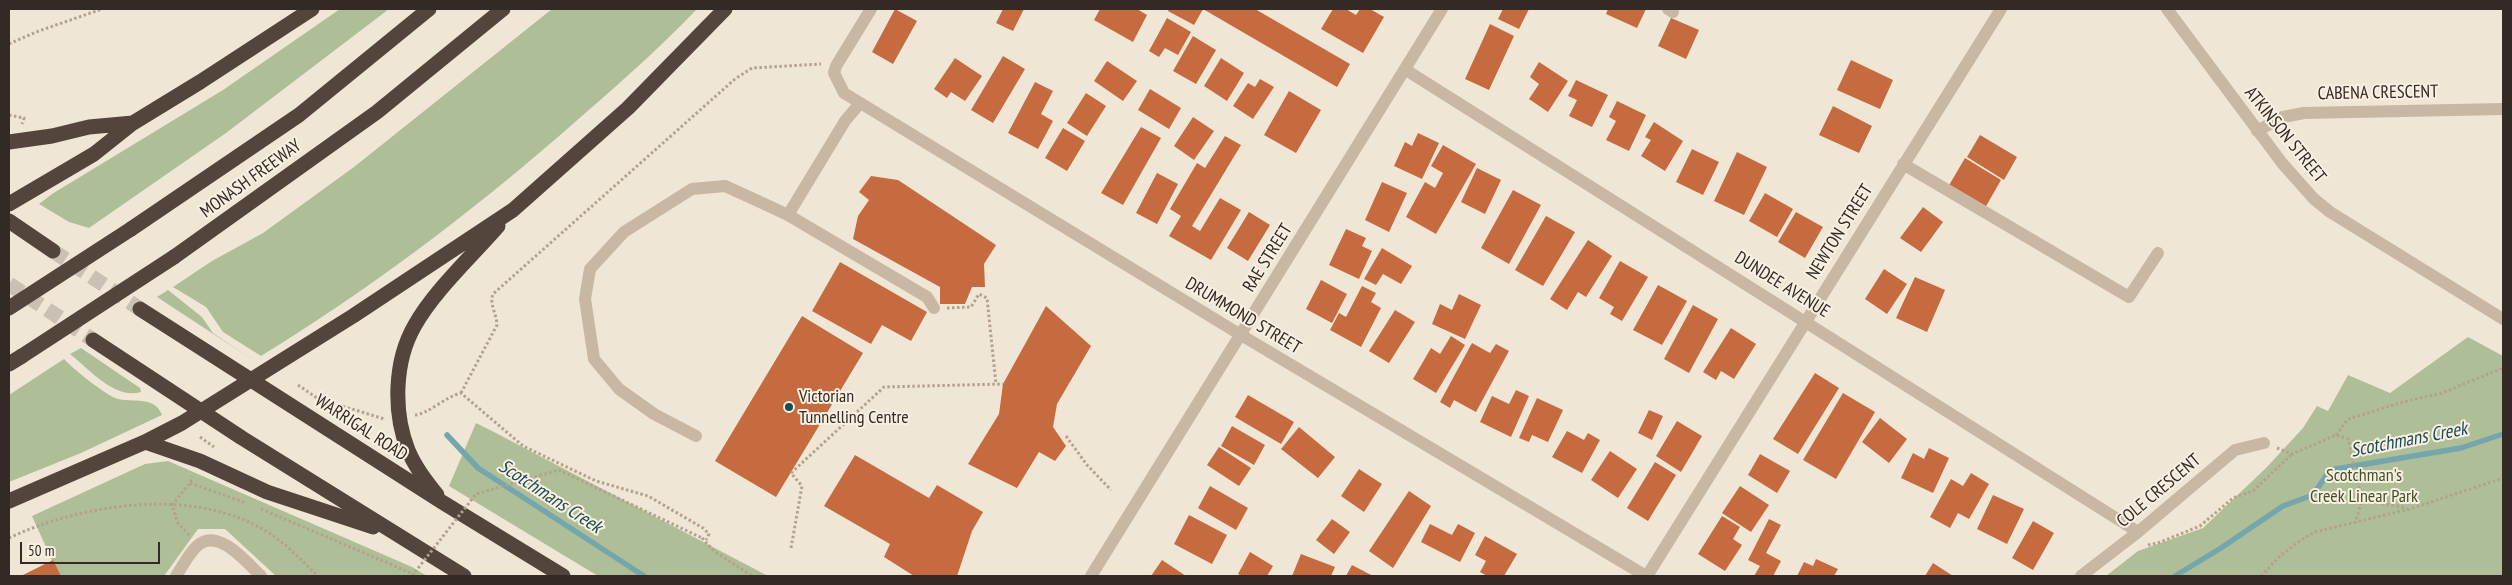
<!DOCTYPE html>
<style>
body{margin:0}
#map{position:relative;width:2512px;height:585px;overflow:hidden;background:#f0e6d6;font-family:"PT Sans Narrow",sans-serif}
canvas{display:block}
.frame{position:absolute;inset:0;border:10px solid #332a25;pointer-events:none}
.scale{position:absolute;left:20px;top:542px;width:140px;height:22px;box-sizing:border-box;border:2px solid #332a25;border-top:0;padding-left:6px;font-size:15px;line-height:18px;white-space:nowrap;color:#332a25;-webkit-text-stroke:4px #f9f0e2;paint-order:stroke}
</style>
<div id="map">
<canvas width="2512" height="585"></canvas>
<div class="frame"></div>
<div class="scale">50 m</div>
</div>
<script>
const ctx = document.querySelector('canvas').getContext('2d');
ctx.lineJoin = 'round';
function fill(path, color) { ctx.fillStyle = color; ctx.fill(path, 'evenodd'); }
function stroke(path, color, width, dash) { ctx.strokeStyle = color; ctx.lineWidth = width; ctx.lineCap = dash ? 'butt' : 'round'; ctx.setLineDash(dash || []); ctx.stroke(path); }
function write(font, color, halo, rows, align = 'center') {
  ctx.font = font + ' "PT Sans Narrow",sans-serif'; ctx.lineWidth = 4; ctx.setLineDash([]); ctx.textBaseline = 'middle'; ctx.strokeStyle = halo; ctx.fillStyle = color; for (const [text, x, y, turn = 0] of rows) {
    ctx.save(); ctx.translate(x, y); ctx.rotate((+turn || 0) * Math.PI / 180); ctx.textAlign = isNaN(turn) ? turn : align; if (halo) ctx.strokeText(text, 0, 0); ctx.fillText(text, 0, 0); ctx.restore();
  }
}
const green = new Path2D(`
 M340,9h49l-163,124 -137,95 -20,-6 -30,-18 13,-10 171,-104z
 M552,9h145c-44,46 -91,86 -139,128 -94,81 -191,154 -297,219l-38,-24 -17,-25 -33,-20 39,-26 51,-28 91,-66z
 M168,290l34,27 11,16 40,27 -96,-63z
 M2468,337l35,19v220h-397l32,-25 65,-23 64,-61 36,-39 14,-22 11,5 20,-36 42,18z
 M81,348l59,40 1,4c-26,8 -52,-23 -71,-38z
 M64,359c8,9 37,32 49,38 15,8 41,-4 49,18l-81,38 -72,29v-87z
 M476,423l18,9 274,144h-170l-149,-90z
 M168,461l244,106 15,9h-151l-51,-47h-27l-34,47h-105l-27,-60 113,-52z`);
const stream = new Path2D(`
 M447,435l31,33 166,108
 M2175,576l46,-28 62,-42 30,-11 17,-25 131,-22 42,-14`);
const building = new Path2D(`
 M895,9l22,12 -24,43 -21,-12z
 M1003,9h21l-11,22 -17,-8z
 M1100,9h37l10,6 -14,27 -39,-22z
 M1169,9h86l95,55 -13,23 -134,-78 -9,16 -26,-14z
 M1333,9h13l10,6 4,-6h10l14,8 -21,36 -42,-24z
 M1503,9h26l-10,20 -21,-10z
 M1608,9h38l-9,19 -31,-14z
 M1167,18l24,14 -13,23 -13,-7 -6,9 -10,-6z
 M1671,18l28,12 -13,29 -28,-13z
 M1490,24l24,12 -25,54 -24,-11z
 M1193,36l23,14 -20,34 -23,-13z
 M1003,56l22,13 -32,54 -22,-13z
 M955,58l27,18 -17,25 -14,-9 -4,6 -13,-9z
 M1221,58l23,15 -17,28 -23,-15z
 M1851,60l42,20 -13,29 -43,-19z
 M1107,61l30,20 -14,20 -29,-20z
 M1539,62l29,19 -20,31 -19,-13 10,-15 -9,-7z
 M1260,79l14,8 -21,32 -20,-13 15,-23 7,4z
 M1576,80l32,15 -16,32 -23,-11 8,-16 -9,-4z
 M1035,82l18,9 -12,23 12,7 -15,28 -30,-16z
 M1150,89l31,19 -12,21 -31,-19z
 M1289,91l32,19 -25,43 -32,-18z
 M1086,93l20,13 -19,30 -20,-13z
 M1617,101l29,14 -17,36 -23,-11 10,-19 -7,-4z
 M1833,106l39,20 -13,27 -40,-18z
 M1193,117l21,14 -20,29 -20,-14z
 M1654,122l29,19 -18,30 -24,-15 10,-16 -6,-3z
 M1141,127l20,11 -38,67 -22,-12z
 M1063,128l22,13 -18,30 -22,-13z
 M1418,133l21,10 -17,36 -28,-13 11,-24 7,4z
 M1980,135l37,22 -13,23 -37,-23z
 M1225,136l16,9 -49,81 8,5 20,-33 21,12 -30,50 -42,-24 12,-20 -11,-7 27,-46 8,5z
 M1443,145l33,19 -40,70 -30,-17 19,-35 10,6 8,-15 -12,-7z
 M1692,149l27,13 -16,33 -27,-13z
 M1737,152l30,15 -23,48 -30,-14z
 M1965,158l36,22 -16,28 -37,-21z
 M1477,168l24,12 -16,34 -24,-12z
 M1157,173l21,11 -21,40 -21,-11z
 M871,176l27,4 98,65 -12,19 1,23h-13l-7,17h-25v-17l-87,-48 5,-23 11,-16 -10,-8z
 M1382,182l25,11 -18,39 -24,-12z
 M1513,190l28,15 -32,59 -28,-16z
 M1765,193l28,16 -16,28 -28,-16z
 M1923,207l20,15 -22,30 -21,-14z
 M1249,212l21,13 -22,36 -21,-13z
 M1796,212l27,15 -18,31 -27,-16z
 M1546,216l29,16 -32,54 -28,-16z
 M1346,229l20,9 -4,8 10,5 -13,28 -30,-14z
 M1588,240l24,16 -26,41 -8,-5 -11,18 -17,-11z
 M1382,248l30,18 -11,18 -18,-10 -7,11 -12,-6z
 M1620,261l28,16 -26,44 -12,-7 4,-7 -15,-9z
 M840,262l87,50 -16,29 -29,-16 -11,19 -59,-33z
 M1884,269l23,15 -20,30 -22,-15z
 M1915,277l30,13 -18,42 -31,-14z
 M1321,280l26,14 -15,29 -26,-14z
 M1658,285l29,16 -25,44 -29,-15z
 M1362,286l14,7 -5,9 10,6 -20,39 -31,-17 9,-17 7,4z
 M1459,294l22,11 -16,34 -33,-15 8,-20 12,6z
 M1693,305l25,14 -29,54 -25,-14z
 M1046,306l45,40 -34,58 -4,23 13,19 -11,15 -16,-9 -22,36 -49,-24 31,-50 4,-30z
 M1395,310l20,12 -26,41 -20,-12z
 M802,316l61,37 -87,144 -61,-36z
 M1731,328l25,16 -22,35 -13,-8 -5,9 -13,-8z
 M1451,336l14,9 -29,48 -23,-14 18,-31 9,6z
 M1472,343l18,10 6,-9 13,7 -33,61 -22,-12 -4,8 -10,-6z
 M1815,373l24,15 -41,66 -25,-15z
 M1516,390l13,6 -18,41 -31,-15 12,-26 17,8z
 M1843,393l32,19 -39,67 -33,-19z
 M1248,395l46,27 -13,22 -46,-27z
 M1537,398l26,12 -15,32 -16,-7 -3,7 -10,-4z
 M1649,410l14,6 -11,24 -14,-7z
 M1880,418l27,21 -18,24 -27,-21z
 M1677,421l25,15 -21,36 -25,-16z
 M1232,426l33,19 -11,20 -33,-19z
 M1299,427l36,30 -17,21 -37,-29z
 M1567,431l17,9 4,-7 12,7 -18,33 -30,-16z
 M1219,447l32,21 -12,18 -32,-21z
 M1929,448l20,10 -16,35 -32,-15 12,-25 11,6z
 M1610,451l27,18 -19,29 -27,-18z
 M1760,454l30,17 -13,22 -29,-18z
 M855,455l74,43 8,-13 46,27 -11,19 -15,45h-43l-30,-19 6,-13 -66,-38z
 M1655,462l21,13 -28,46 -21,-13z
 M1359,469l23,15 -18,28 -23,-16z
 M1971,473l18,11 -20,35 -11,-6 -8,15 -20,-11 21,-38 12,7z
 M1210,486l38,22 -12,22 -38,-22z
 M1740,486l29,19 -18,27 -29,-19z
 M1409,491l22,15 -38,62 -24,-17z
 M1993,495l31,14 -17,35 -30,-15z
 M1189,515l38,20 -15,29 -38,-20z
 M1722,516l18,11 -7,12 9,6 -17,26 -27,-17z
 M1332,519l18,13 -16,22 -18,-14z
 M1769,519l12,6 -15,28 15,8 -8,15h-19l6,-10 -12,-6z
 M2033,521l21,12 -21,37 -21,-12z
 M1430,524l22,11 6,-11 17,9 -15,29 -39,-20z
 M1485,536l32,18 -13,22h-17l-7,-4 6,-11 -11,-6z
 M1250,552l23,14 -6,10h-25l-4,-2z
 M1301,554l34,13 -4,9h-39z
 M1816,559l22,10 -4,7h-37l7,-14 9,4z
 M53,560l8,16h-40z
 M1162,560l24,16h-35z
 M1933,563l20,13h-28z
 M1352,565l21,11h-27z`);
const highwayTunnel = new Path2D(`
 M53,251l87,58
 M9,284l84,56`);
const path = new Path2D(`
 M9,44l27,-12 66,-23
 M9,115l15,3 -2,6
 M947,308l24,-1 8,-13 8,4 9,86
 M298,385l19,13 67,21
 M461,393l36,-68c0,-10 -8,-21 -4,-31l242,-215 17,-11 69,-4
 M415,415c11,0 32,-19 46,-22l62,53 73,35 52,15 55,32 6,6 -3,6
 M2336,435l12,-16 55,-17 39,-9 61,-25
 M1066,436l21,29 24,25
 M200,437l14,10
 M2277,448l15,6 44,-19 12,4 14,61
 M190,483l56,20
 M261,509l157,67
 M2355,524l7,-24 45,8
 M189,535l-11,-12 -6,-18 18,-22 2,-7
 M9,538c76,-36 198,-54 270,2 14,11 26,24 39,36
 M702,538l12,13 38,25
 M2148,545l10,-2 42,-17 33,-28 20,-7 39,-37
 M791,548l11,-62 -11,-13 93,-86 119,-3
 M2261,576l19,-20 21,-16 14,-8 95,-23 93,-31`);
const minor = new Path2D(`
 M871,9l-35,57 -2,7 10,20 397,242 405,241
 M1668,9l5,3
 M2167,9l115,154 32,36 16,13 173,107
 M1406,70l732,462
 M2257,131l26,-14 21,-4 199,-4
 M1903,164l226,133 29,-44
 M788,215l57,-94 15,-18
 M696,436l-42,-22 -35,-25 -25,-30 -9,-60 5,-30 34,-37 68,-43 33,-3 33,15 30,14 139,82 7,11
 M176,576c6,-9 12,-21 20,-29 21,-22 51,16 65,29
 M1091,576l351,-567
 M1647,576l354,-567
 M2081,576l57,-44 97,-82 29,-7`);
const highway = new Path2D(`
 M9,142l43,-6 37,-9 44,-4
 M9,204l85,-50 39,-31 67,-41 112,-73
 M9,221l44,30
 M131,229l168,-114 130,-106
 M174,257l203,-145 126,-103
 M140,309l302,193 121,74
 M93,340l149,98 222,138
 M9,364l13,-8
 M145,442l55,19 67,31 106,35
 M437,495c-11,-14 -22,-28 -29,-45 -15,-38 -14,-89 7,-125 19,-34 57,-69 83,-99
 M9,501l136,-59 37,-19 171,-107 160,-106 115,-102 97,-99`);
const pathBridge = new Path2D(`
 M412,576l64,-82 83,-24 143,68`);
const highwayBridge = new Path2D(`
 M9,308l122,-79
 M22,356l152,-99`);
const markers = [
 [789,407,5,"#1b4b54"]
];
const streetNames = [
 ["CABENA CRESCENT",2378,93,-1],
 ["ATKINSON STREET",2285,135,51],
 ["MONASH FREEWAY",251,179,-36],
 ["NEWTON STREET",1840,232,-58],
 ["RAE STREET",1268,258,-58],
 ["DUNDEE AVENUE",1782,285,32],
 ["DRUMMOND STREET",1243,316,31],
 ["WARRIGAL ROAD",361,428,33],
 ["COLE CRESCENT",2159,491,-40]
];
const poiNames = [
 ["Victorian",799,397],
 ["Tunnelling Centre",799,418]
];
const parkNames = [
 ["Scotchman's",2364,476],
 ["Creek Linear Park",2364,497]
];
const waterNames = [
 ["Scotchmans Creek",2409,440,-11],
 ["Scotchmans Creek",550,497,33]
];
fill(green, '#aebf97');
stroke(stream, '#75a6ad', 5.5);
fill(building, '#c66a3f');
stroke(highwayTunnel, '#cac0b3', 15, [15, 8]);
stroke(path, '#b4a18d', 3, [2.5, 2.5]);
stroke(minor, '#c8b7a3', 12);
stroke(highway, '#54453c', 15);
stroke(pathBridge, '#b4a18d', 3, [2.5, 2.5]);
stroke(highwayBridge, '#54453c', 15);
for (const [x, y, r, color] of markers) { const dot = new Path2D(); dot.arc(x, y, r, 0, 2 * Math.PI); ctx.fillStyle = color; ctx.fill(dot); stroke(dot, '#f9f0e2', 2); }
write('18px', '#332a25', '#f9f0e2', streetNames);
write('18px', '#332a25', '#f9f0e2', poiNames, 'left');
write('18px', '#3f5129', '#f9f0e2', parkNames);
write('italic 19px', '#1b4b54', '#f9f0e2', waterNames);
</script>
